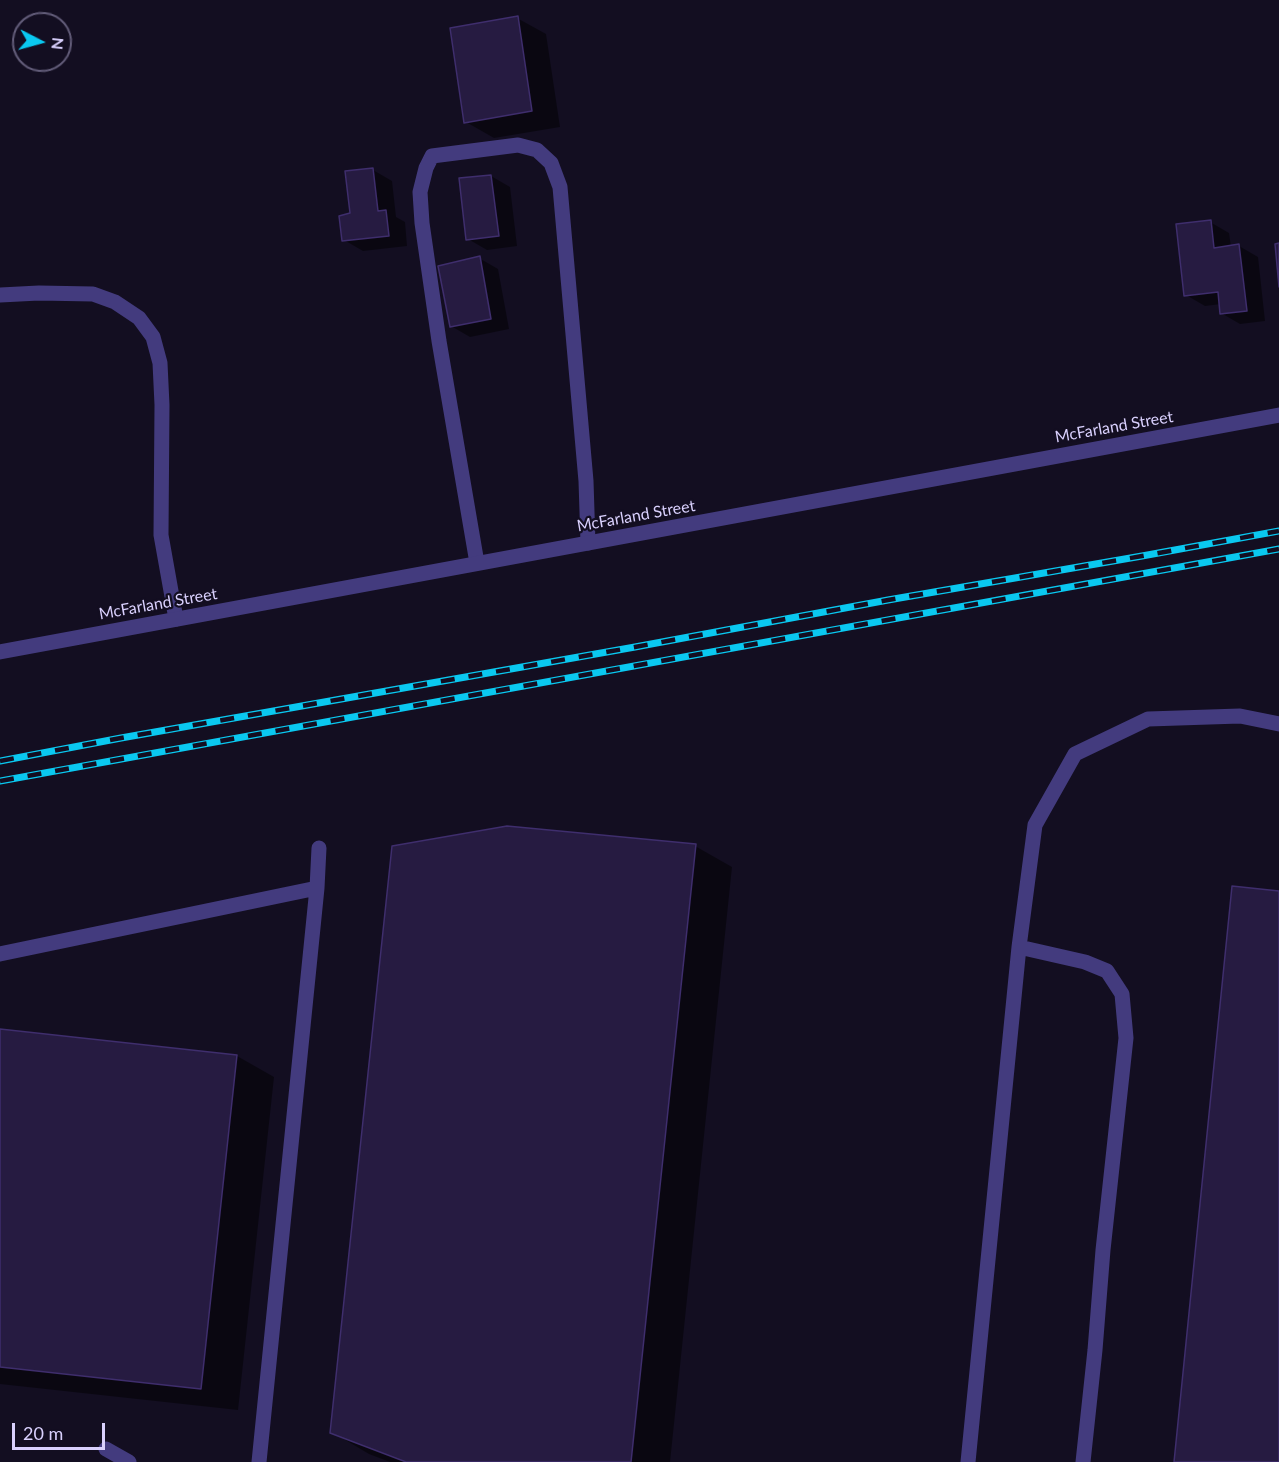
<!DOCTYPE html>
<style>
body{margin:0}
#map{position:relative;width:1279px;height:1462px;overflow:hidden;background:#130e21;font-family:Lato,sans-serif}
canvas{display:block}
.north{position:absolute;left:12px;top:12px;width:60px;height:60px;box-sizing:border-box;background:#130e21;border:2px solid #625c79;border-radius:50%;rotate:96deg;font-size:16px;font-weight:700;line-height:24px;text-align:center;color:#d9d0fd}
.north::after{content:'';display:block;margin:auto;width:21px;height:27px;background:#0ac8f0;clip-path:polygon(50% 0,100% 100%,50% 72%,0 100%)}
.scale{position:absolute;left:12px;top:1423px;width:93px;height:27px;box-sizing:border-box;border:3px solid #d9d0fd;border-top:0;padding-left:8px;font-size:18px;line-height:21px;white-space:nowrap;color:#d9d0fd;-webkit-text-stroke:4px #130e21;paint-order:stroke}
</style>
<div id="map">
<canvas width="1279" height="1462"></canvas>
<div class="north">N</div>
<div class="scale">20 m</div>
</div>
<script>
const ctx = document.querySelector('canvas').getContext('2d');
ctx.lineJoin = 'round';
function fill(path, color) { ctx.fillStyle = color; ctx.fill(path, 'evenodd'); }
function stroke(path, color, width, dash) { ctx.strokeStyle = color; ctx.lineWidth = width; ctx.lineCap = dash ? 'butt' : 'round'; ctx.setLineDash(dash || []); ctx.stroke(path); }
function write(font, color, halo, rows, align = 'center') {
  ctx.font = font + ' Lato,sans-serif'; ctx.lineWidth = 4.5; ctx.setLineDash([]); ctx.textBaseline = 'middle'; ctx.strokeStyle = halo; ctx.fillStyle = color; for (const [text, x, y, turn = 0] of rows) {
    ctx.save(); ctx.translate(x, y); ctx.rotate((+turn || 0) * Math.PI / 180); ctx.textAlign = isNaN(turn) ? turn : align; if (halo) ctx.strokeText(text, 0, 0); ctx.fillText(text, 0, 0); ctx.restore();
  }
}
const shadow = new Path2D(`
 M517,18l29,16 14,93 -66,11 -28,-16z
 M373,170l19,11 4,36 9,5 2,24 -44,5 -19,-11 8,-25z
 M491,176l19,11 7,59 -30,4 -19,-11z
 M1210,222l19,11 2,14 8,-1 19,11 7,64 -25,3 -19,-11v-9l-16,2 -19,-11z
 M479,258l19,11 11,60 -39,8 -19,-11z
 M695,846l37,21 -62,595h-280l-21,-8 -37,-22z
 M0,1030l237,26 37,21 -36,333 -238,-26z`);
const building = new Path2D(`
 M518,16l14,95 -68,12 -14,-95z
 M373,168l5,43 8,-1 3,26 -47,5 -3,-25 11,-3 -5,-42z
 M491,175l8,61 -33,4 -7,-62z
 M1211,220l3,28 25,-4 8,67 -27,3 -2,-22 -34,4 -8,-72z
 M1279,243v44l-4,-43z
 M480,256l11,63 -41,8 -12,-61z
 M507,826l189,18 -65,618h-225l-76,-29 62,-587z
 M1232,886l47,5v571h-105z
 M0,1029l237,26 -36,334 -201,-22z`);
const service = new Path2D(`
 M0,295l39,-2 54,1 22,8 24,16 14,19 7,26 2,42 -1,130 15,84
 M477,563l-38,-222 -17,-118 -2,-31 6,-24 6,-12 86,-11 19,5 14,13 9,24 26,294 2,62
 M1019,947l66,15 22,9 15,23 4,44 -23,212 -8,100 -12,112
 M0,954l317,-66
 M106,1449l23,13
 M259,1462l58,-574 2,-40
 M968,1462l51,-515 16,-122 40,-71 73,-35 92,-3 39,8`);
const minor = new Path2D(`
 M0,652l1279,-237`);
const rail = new Path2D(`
 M0,761l121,-23 514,-91 253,-47 254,-44 137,-25
 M0,781l1279,-232`);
const streetNames = [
 ["McFarland Street",1114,427,-10],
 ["McFarland Street",636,516,-10],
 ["McFarland Street",158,604,-10]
];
fill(shadow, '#0007');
fill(building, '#261b41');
stroke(building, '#3f2e6d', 1.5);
stroke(service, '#433b7e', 15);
stroke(minor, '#433b7e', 15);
stroke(rail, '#0ac8f0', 7);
stroke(rail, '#130e21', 4.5, [14]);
write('16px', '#d9d0fd', '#130e21', streetNames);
</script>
